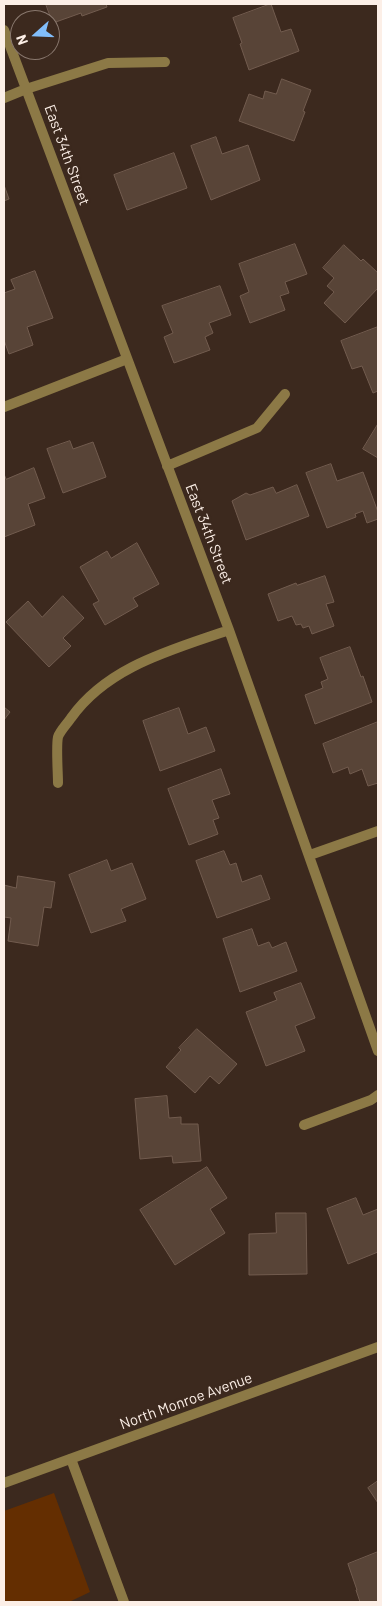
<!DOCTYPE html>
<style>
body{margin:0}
#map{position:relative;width:382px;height:1606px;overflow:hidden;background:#3c291e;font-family:Barlow,sans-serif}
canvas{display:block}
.frame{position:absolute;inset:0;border:5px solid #fcefe7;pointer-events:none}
.north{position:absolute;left:10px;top:10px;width:50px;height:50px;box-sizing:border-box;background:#3c291e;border:1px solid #89786e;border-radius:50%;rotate:250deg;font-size:14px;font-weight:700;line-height:20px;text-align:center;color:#fcefe7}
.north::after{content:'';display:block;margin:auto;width:18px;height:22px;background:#81bdfa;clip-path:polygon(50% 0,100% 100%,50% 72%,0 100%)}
</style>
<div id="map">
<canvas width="382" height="1606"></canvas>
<div class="frame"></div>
<div class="north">N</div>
</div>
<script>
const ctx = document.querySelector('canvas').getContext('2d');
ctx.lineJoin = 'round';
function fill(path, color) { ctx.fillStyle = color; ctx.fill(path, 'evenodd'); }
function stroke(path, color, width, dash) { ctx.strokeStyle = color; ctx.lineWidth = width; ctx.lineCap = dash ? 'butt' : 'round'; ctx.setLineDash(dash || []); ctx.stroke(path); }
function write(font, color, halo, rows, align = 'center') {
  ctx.font = font + ' Barlow,sans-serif'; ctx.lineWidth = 5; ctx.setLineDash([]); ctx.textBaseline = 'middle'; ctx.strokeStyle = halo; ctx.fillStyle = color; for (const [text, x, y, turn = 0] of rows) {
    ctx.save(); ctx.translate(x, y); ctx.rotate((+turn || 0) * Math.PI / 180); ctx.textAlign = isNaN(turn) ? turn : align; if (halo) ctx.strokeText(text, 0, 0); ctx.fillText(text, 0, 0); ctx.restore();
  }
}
const green = new Path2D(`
 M54,1493l36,99 -21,10h-65v-91z`);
const building = new Path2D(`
 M46,4h60l1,3 -25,9 -1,-3 -28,10z
 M271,4l10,28 10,-3 8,22 -50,19 -9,-26 2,-1 -9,-25z
 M282,79l29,11 -8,21 2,1 -11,29 -55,-20 10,-27 14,5 2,-8 11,3z
 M216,137l6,17 26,-9 12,35 -49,20 -20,-54z
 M174,153l13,35 -60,22 -13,-35z
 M4,185l5,14 -5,2z
 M295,244l12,30 -22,8 4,11 -9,3 5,14 -35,13 -10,-27 9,-4 -10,-28z
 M344,245l17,16 2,-2 15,14v15l-33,35 -21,-20 10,-11 -7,-6 7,-8 -11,-10z
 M35,271l18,47 -26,9 6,18 -24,9 -5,-14v-47l11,-4 -4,-9z
 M220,286l11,29 -22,8 4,10 -8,4 5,13 -36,13 -10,-26 9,-4 -11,-27z
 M378,327v64l-5,2 -11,-27 -10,3 -11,-28z
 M378,424v34l-15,-9z
 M70,441l3,8 20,-7 13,35 -43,16 -16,-44z
 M331,464l6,17 26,-9 15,40v7l-11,4 -4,-12 -8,3 1,3 -29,11 -21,-55z
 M34,468l11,30 -17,6 7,21 -31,12v-63l2,5z
 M297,485l12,31 -63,24 -14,-39 14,-8 4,2 23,-8 3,6z
 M137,543l22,41 -26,14 5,8 -33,19 -12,-21 6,-3 -19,-34 27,-16 4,7z
 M325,576l9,26 -8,2 8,22 -22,8 -3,-8 -6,2 -2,-4 -5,1 -4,-9 -14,5 -10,-27 28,-11 1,2z
 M63,596l21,22 -21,20 8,8 -22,21 -43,-45 22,-21 14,16z
 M350,647l11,30 2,-1 9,26 -57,22 -10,-29 18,-7 -2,-6 7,-3 -8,-21z
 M4,707l6,5 -6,8z
 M179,708l9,26 18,-7 9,24 -55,20 -17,-50z
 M378,722v61l-10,3 -6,-17 -12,5 -2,-7 -15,6 -10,-29z
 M221,769l9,25 -18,6 7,18 -6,2 5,14 -29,11 -21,-56z
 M224,851l6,14 6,-2 6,19 19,-7 9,24 -53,19 -21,-57z
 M107,860l4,11 21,-8 14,36 -25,10 5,12 -35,12 -22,-58z
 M18,876l37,6 -4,26 -7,-1 -6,39 -30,-5 3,-23 -7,-1v-32l12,3z
 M252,929l6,17 11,-4 3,6 14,-6 11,29 -57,21 -17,-53z
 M301,983l14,35 -20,8 10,25 -39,15 -20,-54 31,-12 -3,-7z
 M197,1029l40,35 -18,20 -9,-8 -15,17 -29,-26 15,-17 -2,-2z
 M167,1096l2,22 12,-1v7h17l3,37 -28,2 -1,-7 -32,3 -5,-60z
 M207,1167l20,31 -17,11 15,24 -50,32 -35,-55z
 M356,1198l7,17 15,-6v43l-30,12 -21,-55z
 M276,1213h30l1,61 -58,1v-41l27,-1z
 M378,1481v22l-10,-15z
 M378,1552v50h-18l-4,-12h1l-9,-26z`);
const service = new Path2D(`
 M71,1459l53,143`);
const minor = new Path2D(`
 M4,30l225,600 149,421
 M4,98l22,-9 82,-26 57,-1
 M4,407l123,-48
 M167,466l90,-38 28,-34
 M58,783c0,-10 -2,-37 0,-46 2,-6 9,-13 13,-19 37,-52 101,-68 158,-88
 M310,855l68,-24
 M304,1125l67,-25 7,-5`);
const tertiary = new Path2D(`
 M4,1483l374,-136`);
const streetNames = [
 ["East 34th Street",67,155,70],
 ["East 34th Street",209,534,69],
 ["North Monroe Avenue",186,1401,-20]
];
fill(green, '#642e01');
fill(building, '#584437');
stroke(building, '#725c4f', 1);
stroke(service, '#8c7946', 10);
stroke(minor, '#8c7946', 10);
stroke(tertiary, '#8c7946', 10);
write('15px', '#fcefe7', '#3c291e', streetNames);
</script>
